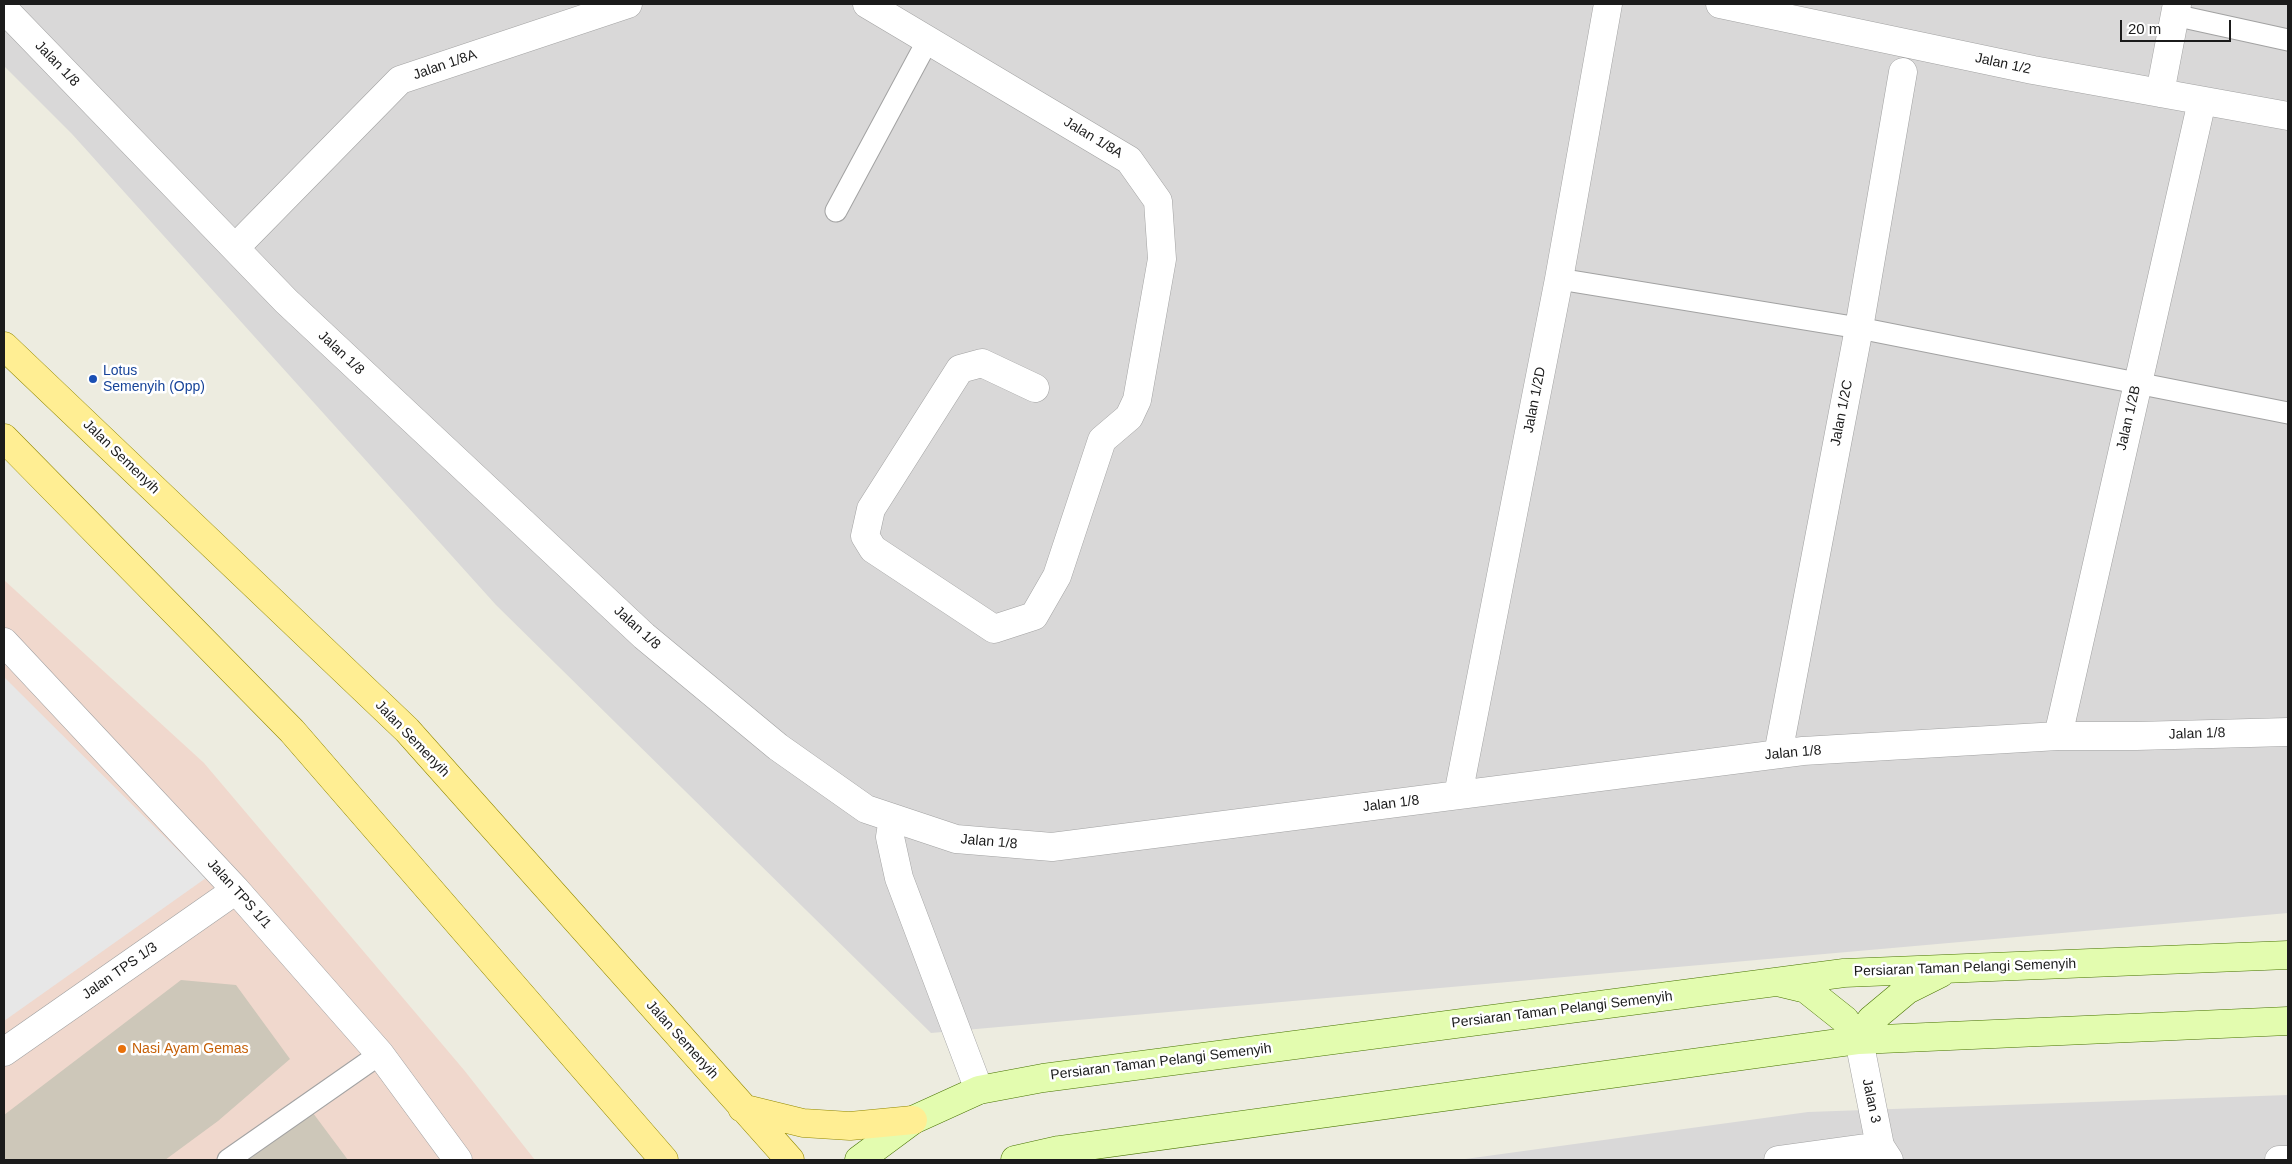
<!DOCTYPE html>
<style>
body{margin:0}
#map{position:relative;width:2292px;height:1164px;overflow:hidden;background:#edece0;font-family:Arial,sans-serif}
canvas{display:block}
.frame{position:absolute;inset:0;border:5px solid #1b1b1b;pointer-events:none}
.scale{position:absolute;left:2120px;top:20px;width:111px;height:22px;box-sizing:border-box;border:2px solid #1b1b1b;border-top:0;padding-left:6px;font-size:15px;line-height:18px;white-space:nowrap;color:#1b1b1b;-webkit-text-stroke:4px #fff;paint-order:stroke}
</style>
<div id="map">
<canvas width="2292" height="1164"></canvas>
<div class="frame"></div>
<div class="scale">20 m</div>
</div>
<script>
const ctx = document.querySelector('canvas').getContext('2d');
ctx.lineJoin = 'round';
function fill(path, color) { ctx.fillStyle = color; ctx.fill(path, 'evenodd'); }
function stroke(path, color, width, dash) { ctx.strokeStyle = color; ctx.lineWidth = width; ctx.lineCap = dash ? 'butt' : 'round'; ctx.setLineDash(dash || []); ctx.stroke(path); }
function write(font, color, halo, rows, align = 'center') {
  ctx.font = font + ' Arial,sans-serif'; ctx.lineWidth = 5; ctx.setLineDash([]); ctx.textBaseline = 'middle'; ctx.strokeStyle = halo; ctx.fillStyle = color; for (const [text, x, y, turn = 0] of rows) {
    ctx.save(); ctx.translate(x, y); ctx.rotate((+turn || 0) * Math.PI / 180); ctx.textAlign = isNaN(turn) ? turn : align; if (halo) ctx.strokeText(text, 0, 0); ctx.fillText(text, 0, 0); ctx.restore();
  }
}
const residential = new Path2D(`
 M4,4h2284v909l-1357,120 -435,-428 -424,-471 -68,-68z
 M2288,1095v65h-830l350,-48z`);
const commercial = new Path2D(`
 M4,580l200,183 260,307 71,90h-531z`);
const parking = new Path2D(`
 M4,677l202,201 -202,143z`);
const building = new Path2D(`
 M181,980l55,5 54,74 -72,62 -53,39h-161v-45z
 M313,1113l35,47h-101z`);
const lane = new Path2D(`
 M2174,15l114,25
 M836,211l92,-171
 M1559,279l300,49 429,85
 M228,1160l152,-106`);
const street = new Path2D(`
 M867,4l262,156 29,41 4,58 -25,141 -8,17 -27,23 -45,136 -23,40 -40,13 -121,-80 -8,-13 6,-27 89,-140 22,-6 53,25
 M1720,4l313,66 255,46
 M4,9l282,292 358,335 134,111 88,62 90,30 96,8 751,-96 255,-15h78l152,-4
 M2160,93l17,-89
 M235,248l165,-168 228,-76
 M4,642l232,248 144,164 78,106
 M2058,736l144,-635
 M1778,754l81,-426 44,-256
 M1458,795l101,-516 49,-275
 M893,818l-3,19 9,41 80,212
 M1859,1040l21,106 9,14
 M4,1052l232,-162
 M1778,1160l102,-14
 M2279,1160h9`);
const secondary = new Path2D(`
 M1781,983l25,6 39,31 14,20
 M1859,1040l12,-20 36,-30 34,-17
 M859,1160l54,-40 66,-30 64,-12 801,-105 444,-18
 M1015,1160l44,-10 800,-110 429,-19`);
const primary = new Path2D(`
 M4,346l403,384 383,430
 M4,438l288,293 372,429
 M742,1108l61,15 47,3 63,-6`);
const markers = [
 [93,379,5,"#1a4fb4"],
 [122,1049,5,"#e8710a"]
];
const streetNames = [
 ["Jalan 1/8",57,64,46],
 ["Jalan 1/2",2003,64,12],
 ["Jalan 1/8A",445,65,-19],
 ["Jalan 1/8A",1093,138,31],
 ["Jalan 1/8",341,353,43],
 ["Jalan 1/2D",1535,400,-79],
 ["Jalan 1/2C",1842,413,-79],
 ["Jalan 1/2B",2129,418,-77],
 ["Jalan Semenyih",121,457,44],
 ["Jalan 1/8",637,628,42],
 ["Jalan 1/8",2197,734,-2],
 ["Jalan Semenyih",412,739,46],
 ["Jalan 1/8",1793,753,-5],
 ["Jalan 1/8",1391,804,-7],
 ["Jalan 1/8",989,842,5],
 ["Jalan TPS 1/1",239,894,48],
 ["Persiaran Taman Pelangi Semenyih",1965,968,-2],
 ["Jalan TPS 1/3",120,971,-35],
 ["Persiaran Taman Pelangi Semenyih",1562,1010,-7],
 ["Jalan Semenyih",682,1040,48],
 ["Persiaran Taman Pelangi Semenyih",1161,1062,-7],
 ["Jalan 3",1871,1101,78]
];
const transitNames = [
 ["Lotus",103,371],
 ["Semenyih (Opp)",103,387]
];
const foodNames = [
 ["Nasi Ayam Gemas",132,1049]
];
fill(residential, '#d9d8d8');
fill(commercial, '#f0d8cd');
fill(parking, '#e7e7e7');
fill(building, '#cdc7b9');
stroke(lane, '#a2a2a2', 23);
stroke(street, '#a2a2a2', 29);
stroke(secondary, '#487301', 29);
stroke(primary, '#928900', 29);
stroke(lane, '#fff', 21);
stroke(street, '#fff', 28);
stroke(secondary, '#e3fcaf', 28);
stroke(primary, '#ffee93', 28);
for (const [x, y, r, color] of markers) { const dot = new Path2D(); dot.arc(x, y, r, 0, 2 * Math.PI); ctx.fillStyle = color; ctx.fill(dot); stroke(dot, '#fff', 2); }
write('14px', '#1b1b1b', '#fff', streetNames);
write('14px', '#164399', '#fff', transitNames, 'left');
write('14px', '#c56008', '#fff', foodNames, 'left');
</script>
